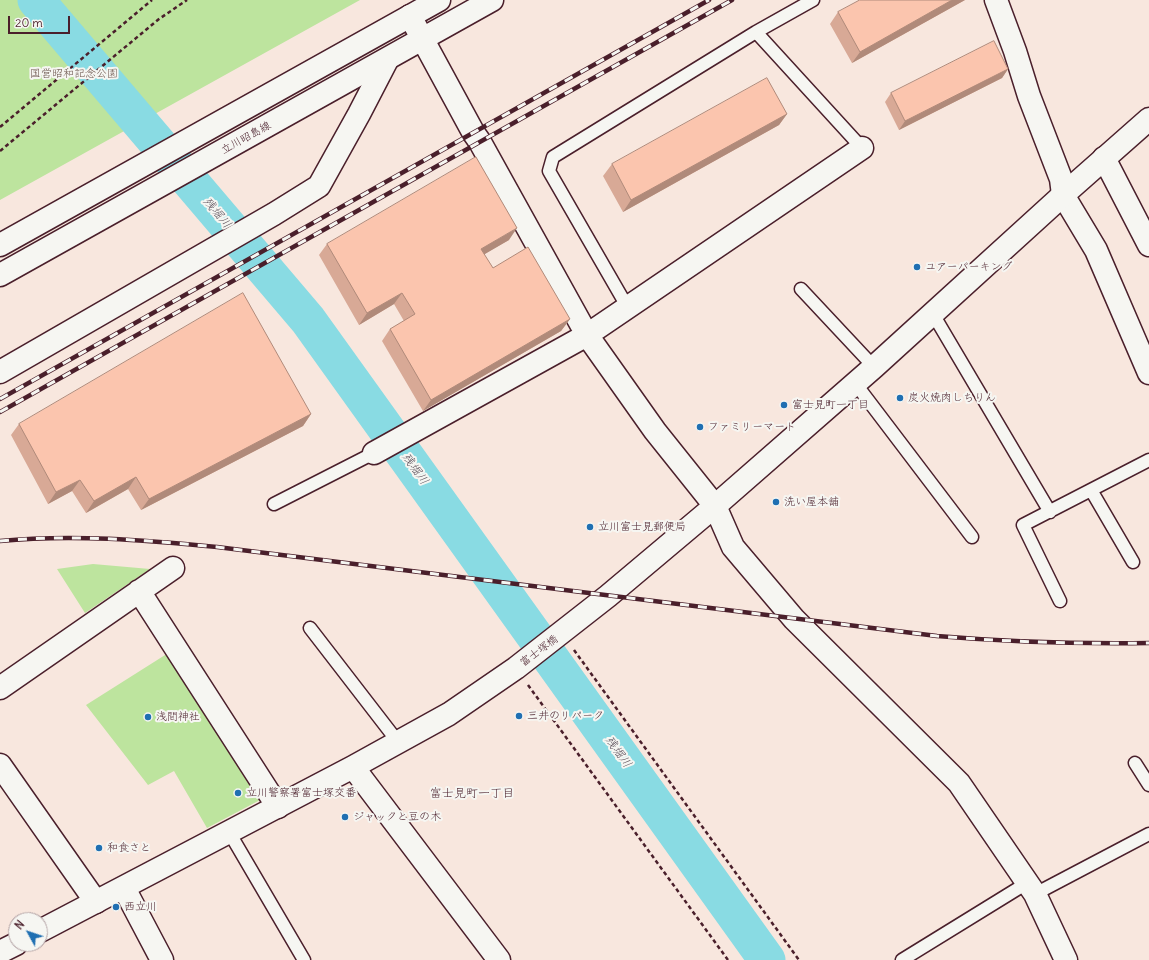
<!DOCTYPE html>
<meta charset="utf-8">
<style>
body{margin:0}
#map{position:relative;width:1149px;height:960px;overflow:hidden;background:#f8e7de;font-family:Delius,sans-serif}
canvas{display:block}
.north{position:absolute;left:8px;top:912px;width:40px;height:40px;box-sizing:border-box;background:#f6f6f2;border:1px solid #b1a0a2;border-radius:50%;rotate:310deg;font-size:11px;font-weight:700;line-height:16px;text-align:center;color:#4a1f2b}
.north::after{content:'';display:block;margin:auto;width:14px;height:18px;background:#1f6fb2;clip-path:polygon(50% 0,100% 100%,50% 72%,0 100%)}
.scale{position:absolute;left:8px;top:16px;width:62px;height:18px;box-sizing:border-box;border:2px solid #4a1f2b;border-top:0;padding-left:5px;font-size:12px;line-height:14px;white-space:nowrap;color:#4a1f2b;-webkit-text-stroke:3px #f6f6f2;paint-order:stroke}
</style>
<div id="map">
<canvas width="1149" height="960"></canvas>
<div class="north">N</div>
<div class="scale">20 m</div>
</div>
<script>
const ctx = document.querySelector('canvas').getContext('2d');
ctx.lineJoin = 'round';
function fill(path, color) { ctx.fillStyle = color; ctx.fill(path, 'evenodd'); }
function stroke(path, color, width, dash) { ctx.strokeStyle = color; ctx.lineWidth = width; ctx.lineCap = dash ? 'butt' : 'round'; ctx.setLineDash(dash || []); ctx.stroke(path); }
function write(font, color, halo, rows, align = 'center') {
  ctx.font = font + ' Delius,"Klee One",sans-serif'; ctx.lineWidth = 4; ctx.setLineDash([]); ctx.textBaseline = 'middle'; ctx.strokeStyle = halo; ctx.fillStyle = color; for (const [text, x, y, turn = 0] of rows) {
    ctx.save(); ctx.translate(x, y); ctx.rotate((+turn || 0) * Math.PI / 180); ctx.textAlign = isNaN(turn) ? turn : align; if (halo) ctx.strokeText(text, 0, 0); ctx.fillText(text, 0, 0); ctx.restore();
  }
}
const green = new Path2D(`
 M0,0h360l-360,200z
 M93,564l57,5 -65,44 -28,-44z
 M173,650l87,150 -53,28 -33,-57 -26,14 -62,-80z`);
const river = new Path2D(`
 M36,0l272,320 459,640`);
const path = new Path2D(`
 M0,127l152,-127
 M0,151l159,-132 28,-19
 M574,650l225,310
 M528,685l200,275`);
const lane = new Path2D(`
 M756,32l106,116
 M801,289l73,78
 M628,308l-79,-137 4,-14 203,-125 57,-32
 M933,314l117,198
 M855,383l117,154
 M1091,490l42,72
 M274,504l100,-51
 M1060,601l-37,-76 126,-65
 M310,628l88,114
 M1135,763l14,22
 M229,832l75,128
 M1035,894l114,-60
 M902,960l125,-77`);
const street = new Path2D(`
 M996,0l19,51 14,45 32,83 2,16 33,55 53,123
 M410,16l63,116 7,10 107,193 68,96 60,75 18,41 61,72 165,164 76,111 31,66
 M1104,158l45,87
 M0,372l274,-158 45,-28 40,-72 28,-54
 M374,453l213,-118 275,-187
 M139,591l139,216
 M0,688l173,-120
 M0,765l96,137
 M124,888l38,72`);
const secondary = new Path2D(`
 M0,245l439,-245
 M0,275l492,-275
 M353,767l146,193
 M40,931l313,-164 96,-53 67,-46 92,-72 107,-90 159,-139 189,-172 86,-76
 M0,952l16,-8`);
const rail = new Path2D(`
 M0,399l709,-399
 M0,412l732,-412
 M0,541c72,-7 145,-1 217,6l720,89c71,6 141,8 212,7`);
const wall = new Path2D(`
 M965,0l-113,63 -22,-39 8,-12z
 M1008,69l-6,9 -103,52 -14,-28 6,-9z
 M787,114l-8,11 -156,87 -20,-36 9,-12z
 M509,240l-25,14 9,14 77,51 -9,12 -138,80 -41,-70 8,-12 14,-8 -10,-17 -35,21 -40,-70 8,-11z
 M311,414l-8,12 -162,84 -13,-21 -42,24 -14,-22 -24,13 -37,-69 8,-11z`);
const shadedWall = new Path2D(`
 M952,0h13l-113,63 8,-11z
 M1008,69l-6,9 -103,52 6,-9z
 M787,114l-8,11 -156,87 8,-12z
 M517,228l-8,12 -36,21 8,-12z
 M402,293l-8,11 -35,21 8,-12z
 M570,319l-9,12 -138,80 8,-11z
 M311,414l-8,12 -162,84 8,-11z
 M136,477l-8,12 -42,24 8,-12z
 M80,480l-8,11 -24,13 8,-12z`);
const building = new Path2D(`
 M860,0h92l-92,52 -22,-40z
 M994,41l14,28 -103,52 -14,-28z
 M767,78l20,36 -156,86 -19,-36z
 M476,157l41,71 -36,21 12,19 35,-21 42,72 -139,81 -41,-71 25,-15 -13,-21 -35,20 -40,-69z
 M243,293l68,121 -162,85 -13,-22 -42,24 -14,-21 -24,12 -37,-68z`);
const markers = [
 [917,267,4,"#1f6fb2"],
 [900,398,4,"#1f6fb2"],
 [784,405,4,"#1f6fb2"],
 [700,427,4,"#1f6fb2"],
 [776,502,4,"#1f6fb2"],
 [590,527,4,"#1f6fb2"],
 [519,716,4,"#1f6fb2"],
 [148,717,4,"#1f6fb2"],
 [238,793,4,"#1f6fb2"],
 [345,817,4,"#1f6fb2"],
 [99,848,4,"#1f6fb2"],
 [116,907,4,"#1f6fb2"]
];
const parkNames = [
 ["国営昭和記念公園",74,74]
];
const streetNames = [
 ["立川昭島線",246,138,-29],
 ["富士塚橋",539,651,-37]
];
const poiNames = [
 ["ユアーパーキング",925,267],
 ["炭火焼肉しちりん",908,398],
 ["富士見町一丁目",792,405],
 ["ファミリーマート",708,427],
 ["洗い屋本舗",784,502],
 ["立川富士見郵便局",598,527],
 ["三井のリパーク",527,716],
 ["浅間神社",156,717],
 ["立川警察署富士塚交番",246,793],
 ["ジャックと豆の木",353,817],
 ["和食さと",107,848],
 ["西立川",124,907]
];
const waterNames = [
 ["残堀川",217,213,50],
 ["残堀川",415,469,54],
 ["残堀川",618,752,54]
];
const neighbourhoodNames = [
 ["富士見町一丁目",472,794]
];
fill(green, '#bde49e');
stroke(river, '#89dbe3', 37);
stroke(lane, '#4a1f2b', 15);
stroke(street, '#4a1f2b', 25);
stroke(secondary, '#4a1f2b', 25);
stroke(path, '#4a1f2b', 2.5, [4, 3]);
stroke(lane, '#f6f6f2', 12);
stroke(street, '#f6f6f2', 22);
stroke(secondary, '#f6f6f2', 22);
stroke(rail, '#4a1f2b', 4.5);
stroke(rail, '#f6f6f2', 3, [9]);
fill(wall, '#d8a996');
fill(shadedWall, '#b08a7a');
fill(building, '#fbc5ae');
stroke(building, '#b08a7a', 1);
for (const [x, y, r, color] of markers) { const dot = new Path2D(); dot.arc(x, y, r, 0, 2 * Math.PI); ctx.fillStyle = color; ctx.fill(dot); stroke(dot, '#f6f6f2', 1.5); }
write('11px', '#675048', '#f6f6f2', parkNames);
write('11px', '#4a1f2b', '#f6f6f2', streetNames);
write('11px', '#4a1f2b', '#f6f6f2', poiNames, 'left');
write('italic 12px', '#5a4e59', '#f6f6f2', waterNames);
write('12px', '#4a1f2b', '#f6f6f2', neighbourhoodNames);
</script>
